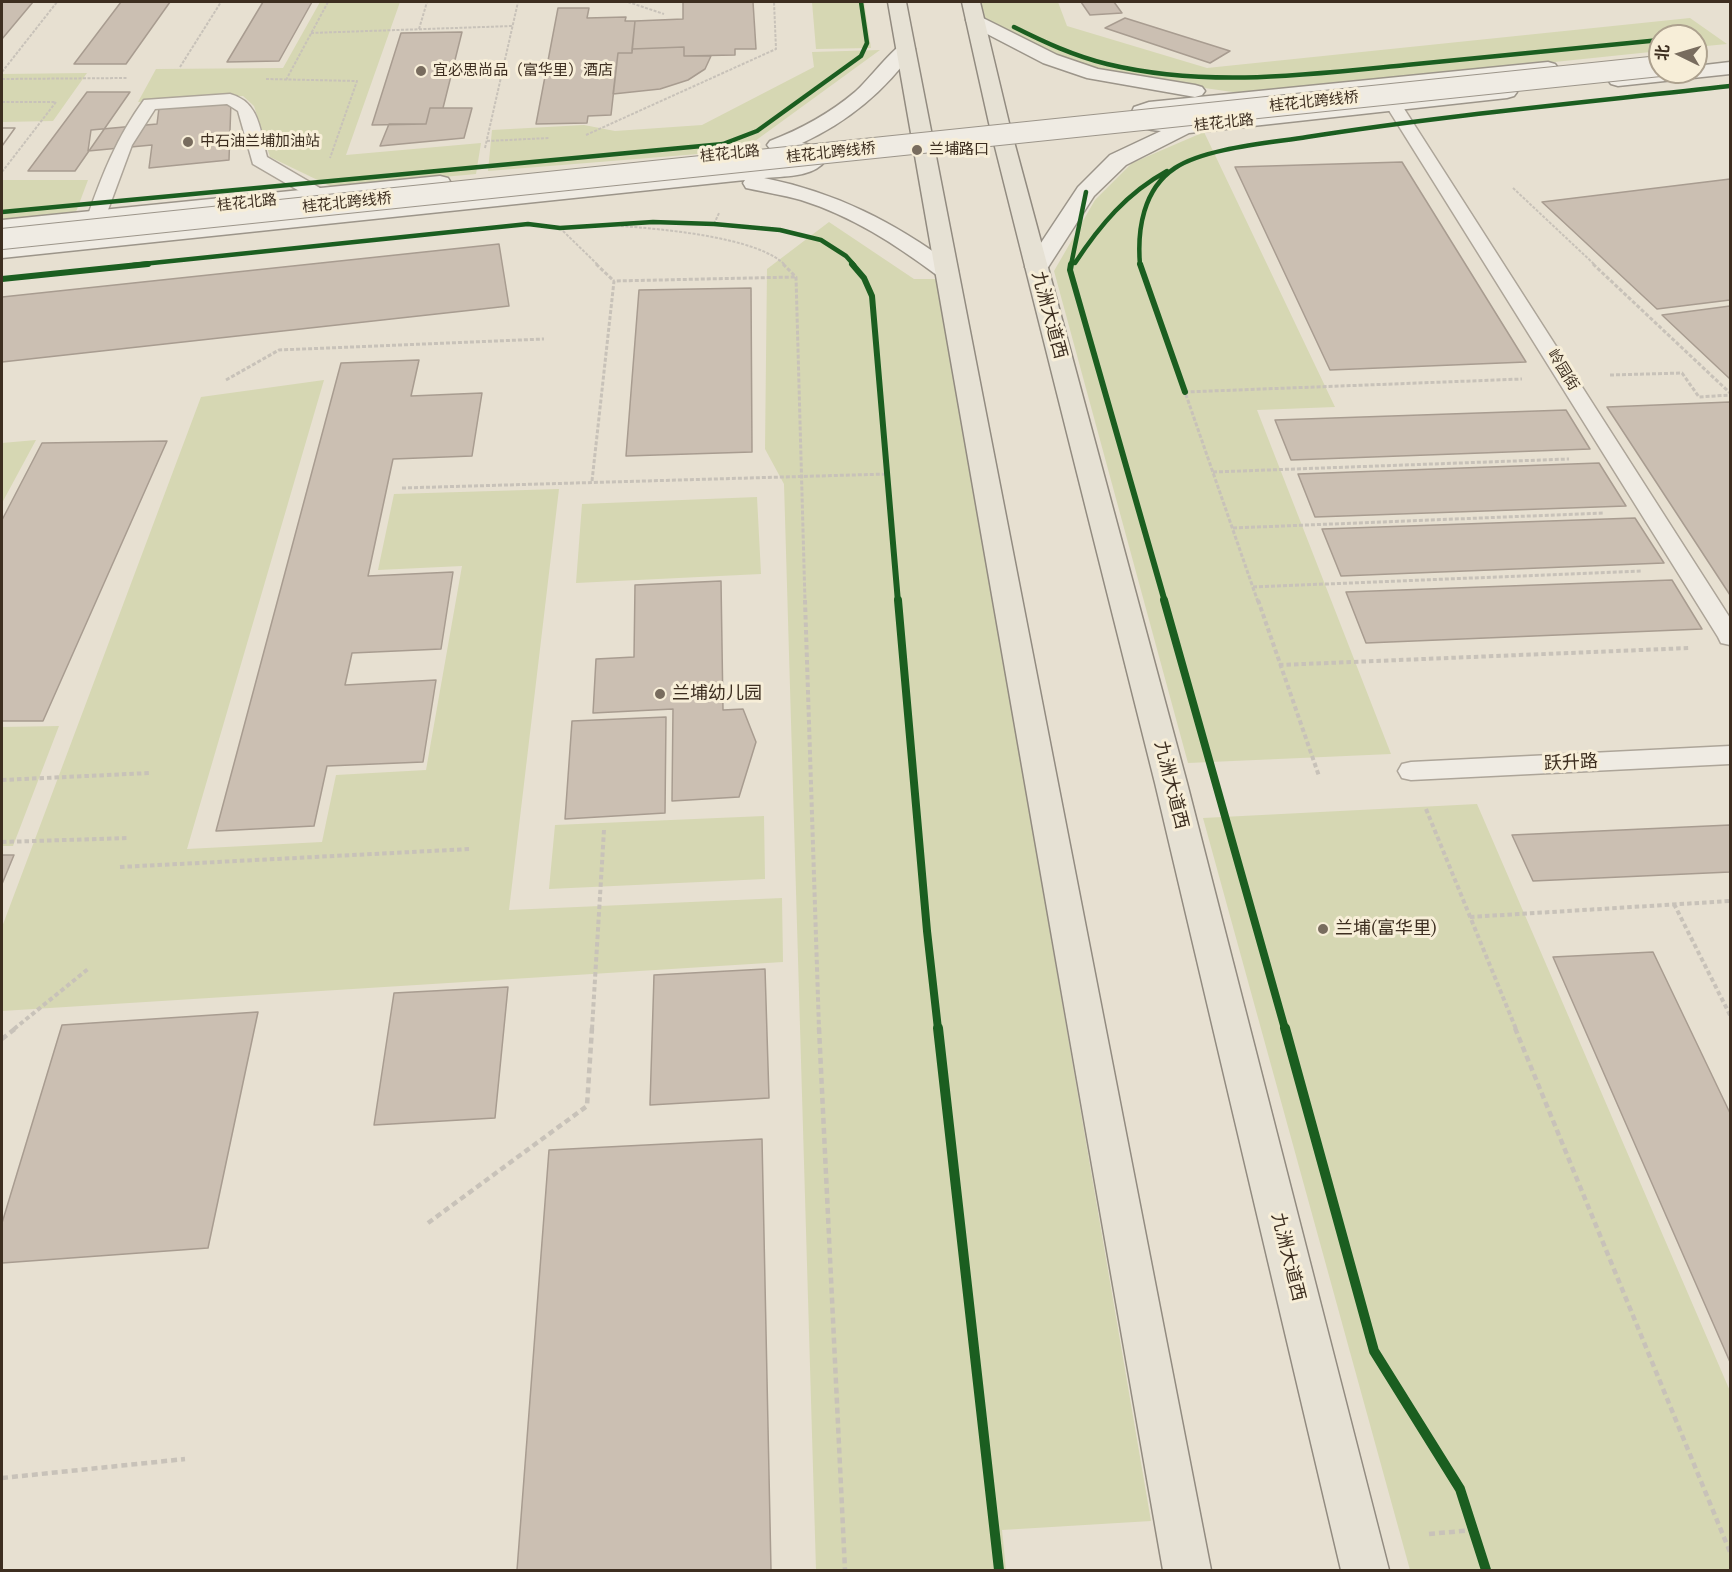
<!DOCTYPE html>
<meta charset="utf-8">
<style>
body{margin:0}
#map{position:relative;width:1732px;height:1572px;overflow:hidden;background:#e7e0d1;font-family:"IBM Plex Serif","Noto Sans SC",serif}
canvas{display:block}
.frame{position:absolute;inset:0;border:3px solid #3d2e20;pointer-events:none}
.north{position:absolute;left:1648px;top:24px;width:60px;height:60px;box-sizing:border-box;background:#f7eed8;border:2px solid #ada18e;border-radius:50%;rotate:275deg;font-size:16px;font-weight:700;line-height:24px;text-align:center;color:#3d2e20}
.north::after{content:'';display:block;margin:auto;width:21px;height:27px;background:#786c5e;clip-path:polygon(50% 0,100% 100%,50% 72%,0 100%)}
</style>
<div id="map">
<canvas width="1732" height="1572"></canvas>
<div class="frame"></div>
<div class="north">北</div>
</div>
<script>
const ctx = document.querySelector('canvas').getContext('2d');
ctx.lineJoin = 'round';
function fill(path, color) { ctx.fillStyle = color; ctx.fill(path, 'evenodd'); }
function stroke(path, color, width, dash) { ctx.strokeStyle = color; ctx.lineWidth = width; ctx.lineCap = dash ? 'butt' : 'round'; ctx.setLineDash(dash || []); ctx.stroke(path); }
function write(font, color, halo, rows, align = 'center') {
  ctx.font = font + ' "IBM Plex Serif","Noto Sans SC",serif'; ctx.lineWidth = 6; ctx.setLineDash([]); ctx.textBaseline = 'middle'; ctx.strokeStyle = halo; ctx.fillStyle = color; for (const [text, x, y, turn = 0] of rows) {
    ctx.save(); ctx.translate(x, y); ctx.rotate((+turn || 0) * Math.PI / 180); ctx.textAlign = isNaN(turn) ? turn : align; if (halo) ctx.strokeText(text, 0, 0); ctx.fillText(text, 0, 0); ctx.restore();
  }
}
const green = new Path2D(`
 M320,2h80l-54,153 135,-12 -5,31 -144,13 -62,-30 -16,-51 -11,-10 -105,6 18,-33 127,-1z
 M812,2h52l7,46 -55,1z
 M978,2h80l9,24 140,42 483,-50 37,26 -31,3v-11h-36v15l-413,43 -149,-21 -42,-15 -73,-39z
 M880,50l-125,91 -45,6v6l-222,18 4,-41 92,-5 31,6 87,-6 112,-58 -2,-15z
 M87,73l-34,48 -51,1v-48z
 M1204,132l131,275 -78,3 134,344 -203,9 -134,-492 41,-71 37,-37z
 M2,180h86l-12,32 -74,7z
 M829,222l85,57h24l213,1242 -149,9 4,40h-190l-32,-1086 -19,-35 2,-180z
 M324,380l-137,469 135,-7 14,-67 90,-5 36,-204 -84,4 16,-76 165,-5 -50,421 273,-12 1,64 -781,49v-84l199,-530z
 M36,440l-34,63v-60z
 M757,497l4,77 -185,9 6,-79z
 M59,726l-46,120h-11v-119z
 M1477,804l253,587v179h-320l-207,-752z
 M764,816l1,63 -216,10 6,-64z`);
const building = new Path2D(`
 M2,2h31l-31,37z
 M121,2h49l-44,62h-52z
 M263,2h49l-33,59 -52,1z
 M683,2h70l3,47h-21v6l-51,1v-9l-52,2 3,-28 48,-2z
 M1081,2h33l8,11 -32,2z
 M558,8h31l-2,10 39,-1 -1,4h10l-3,32h-14l-7,62 -23,1 -1,7 -51,1z
 M1125,18l105,33 -20,12 -105,-35z
 M462,32l-19,76h-13l-4,16 -54,1 29,-92z
 M684,47v9h27l-6,13 -17,11 -28,9 -47,5 5,-41h14v-4z
 M87,92h43l-55,79h-47z
 M231,101l-2,59 -80,8 3,-23 -64,6 3,-21 66,-6 2,-16z
 M430,108h42l-8,30 -84,8 9,-22h37z
 M2,128h13l-13,18z
 M2,128h13l-13,18z
 M1402,162l124,200 -196,8 -95,-203z
 M1730,179v121l-73,9 -115,-107z
 M499,244l10,62 -507,56v-65z
 M751,288l1,164 -126,4 13,-166z
 M1730,306v73l-68,-64z
 M419,360l-8,36 71,-3 -10,63 -79,3 -25,117 85,-4 -12,77 -89,4 -7,32 91,-5 -13,82 -96,4 -13,60 -98,5 125,-468z
 M1730,402v193l-123,-188z
 M1566,410l24,39 -299,11 -16,-40z
 M167,441l-124,280h-41v-201l40,-77z
 M1599,463l27,43 -311,11 -17,-43z
 M1635,518l29,45 -323,13 -19,-47z
 M1672,580l30,49 -336,14 -20,-51z
 M721,581l2,129 20,-1 13,33 -17,55 -67,4 1,-92 -80,4 3,-54 38,-2 1,-72z
 M666,717l-1,96 -100,6 7,-98z
 M1730,825v47l-197,9 -21,-46z
 M2,855h12l-12,29z
 M1653,952l77,161v249l-177,-405z
 M765,969l4,129 -119,7 4,-130z
 M508,987l-13,131 -121,7 20,-132z
 M258,1012l-50,236 -206,15v-40l60,-198z
 M762,1139l9,431h-254l32,-420z`);
const pathFar3 = new Path2D(`
 M628,2l36,12
 M419,29l8,-27
 M311,33l201,-7
 M180,67l41,-65
 M2,72l55,-70
 M2,79l125,-1
 M266,79l91,2 -27,77
 M286,80l42,-78
 M2,102h54l-54,70
 M586,135l190,-86 -2,-47
 M487,141l62,-3
 M485,148l33,-146
 M1513,188l82,77
 M714,224l5,-11
 M621,226c40,3 137,11 164,39
 M563,231l35,34`);
const pathFar2 = new Path2D(`
 M596,264l18,17
 M783,264l13,13 9,325
 M1593,264l137,129
 M1610,375l72,-2 17,24 31,-2
 M226,380l53,-30 265,-11
 M1213,472l356,-13
 M592,481l22,-200 181,-4
 M402,488l485,-14
 M1233,528l371,-15
 M1253,587l389,-16
 M1258,602l-73,-210 337,-13`);
const pathFar1 = new Path2D(`
 M805,600l14,429
 M1258,600l61,176
 M1279,665l410,-17
 M2,780l148,-7
 M1426,809l90,220
 M2,842l127,-4
 M120,867l350,-18
 M1674,904l56,111
 M1470,917l260,-16
 M14,1029l74,-60
 M592,1029l12,-199`);
const path = new Path2D(`
 M819,1028l26,542
 M1515,1028l215,524
 M2,1039l14,-11
 M428,1223l159,-117 5,-78
 M2,1478l183,-19
 M1429,1534l44,-4`);
const service = new Path2D(`
 M230,94c30,8 30,37 37,63l58,34 3,4 -3,4h-12l-60,-35 -15,-53 -11,-7 -72,5 -23,36 -27,73 -3,4h-12l-3,-4c15,-43 30,-81 57,-118z
 M1393,99l8,5 329,514v27l-9,-2 -3,-6 -333,-533z
 M1730,746v18l-319,16 -9,-2 -4,-7 4,-7 9,-2z`);
const secondary = new Path2D(`
 M975,14l82,41 41,14 97,16 7,2 3,4 -3,4 -7,2 -108,-19 -44,-15 -75,-39 -2,-4 2,-4z
 M905,43l7,2 3,4c-29,41 -67,73 -113,94l17,4 7,13c-13,18 -43,16 -62,18 74,15 129,44 190,88l4,5 -4,5 -8,2 -8,-2c-43,-32 -86,-60 -137,-76 -18,-5 -37,-8 -55,-12l-3,-5 2,-3 -743,78v-14l796,-82 6,-4 -1,-2c-13,-3 -28,1 -36,-11l3,-4c31,-12 59,-27 85,-49 12,-10 39,-46 50,-49z
 M1548,62l7,2 3,4 -3,4 -405,43 5,3 32,3 320,-35 7,2 3,4 -3,4 -7,2 -318,35 -63,32 -32,31 -49,76 -8,2 -8,-2 -4,-5 53,-80 32,-32 51,-24c-12,-1 -25,-3 -32,-13l5,-11 15,-5z
 M1730,62v12l-112,12 -7,-2 -3,-4 3,-4 49,-6v2h36v-6z
 M440,176l8,2 3,5 -3,5 -446,46v-14z`);
const primary = new Path2D(`
 M888,2h18l305,1568h-48z
 M962,2h18l29,121 178,660 202,787h-48l-186,-787 -166,-660z`);
const secondaryBridge = new Path2D(`
 M2,239l1658,-173`);
const cyclewayFar3 = new Path2D(`
 M1014,27c30,15 60,29 93,37 99,24 199,11 299,1 85,-8 169,-17 254,-25
 M2,212l721,-68 34,-13 104,-75 6,-13 -6,-41
 M1075,263c25,-38 52,-70 92,-92
 M133,265l395,-41 32,4 93,-6 61,2 66,6 41,10 25,16 8,9
 M1071,265l15,-73
 M1140,265c-3,-35 3,-76 35,-97 30,-20 95,-25 132,-31 140,-22 282,-35 423,-51`);
const cyclewayFar2 = new Path2D(`
 M852,264l12,14 8,18 26,306
 M1071,264l-1,6 95,332
 M1140,264l45,128
 M2,279l146,-15`);
const cyclewayFar1 = new Path2D(`
 M898,600l29,331 11,98
 M1164,600l121,429`);
const cycleway = new Path2D(`
 M938,1028l61,542
 M1285,1028l89,323 86,138 26,81`);
const markers = [
 [421,71,6,"#786c5e"],
 [188,142,6,"#786c5e"],
 [917,150,6,"#786c5e"],
 [660,694,6,"#786c5e"],
 [1323,929,6,"#786c5e"]
];
const farPoinames = [
 ["宜必思尚品（富华里）酒店",433,71],
 ["中石油兰埔加油站",200,142],
 ["兰埔路口",929,150]
];
const farStreetnames = [
 ["桂花北跨线桥",1314,102,-6],
 ["桂花北路",1224,123,-6],
 ["桂花北跨线桥",831,153,-6],
 ["桂花北路",730,154,-6],
 ["桂花北路",247,203,-6],
 ["桂花北跨线桥",347,203,-6],
 ["岭园街",1563,370,58]
];
const streetNames = [
 ["九洲大道西",1049,315,75],
 ["跃升路",1571,763,-3],
 ["九洲大道西",1171,785,76],
 ["九洲大道西",1288,1257,76]
];
const poiNames = [
 ["兰埔幼儿园",672,694],
 ["兰埔(富华里)",1335,929]
];
fill(green, '#d6d7b3');
fill(building, '#cbbfb2');
stroke(building, '#a89c90', 1.5);
stroke(service, '#ada599', 3);
stroke(secondary, '#9c958a', 3);
stroke(primary, '#928b80', 3);
stroke(pathFar3, '#c8c2b9', 2, [3, 1.5]);
stroke(pathFar2, '#c8c2b9', 3, [4, 2]);
stroke(pathFar1, '#c8c2b9', 4, [4.5, 3]);
stroke(path, '#c8c2b9', 4.5, [6, 4]);
fill(service, '#efebe3');
fill(secondary, '#efebe3');
fill(primary, '#e6e1d4');
stroke(secondaryBridge, '#9c958a', 22, []);
stroke(secondaryBridge, '#efebe3', 20);
stroke(cyclewayFar3, '#1b5e20', 4.5);
stroke(cyclewayFar2, '#1b5e20', 6);
stroke(cyclewayFar1, '#1b5e20', 8);
stroke(cycleway, '#1b5e20', 10);
for (const [x, y, r, color] of markers) { const dot = new Path2D(); dot.arc(x, y, r, 0, 2 * Math.PI); ctx.fillStyle = color; ctx.fill(dot); stroke(dot, '#f7eed8', 2); }
write('15px', '#3d2e20', '#f7eed8', farPoinames, 'left');
write('15px', '#3d2e20', '#f7eed8', farStreetnames);
write('18px', '#3d2e20', '#f7eed8', streetNames);
write('18px', '#3d2e20', '#f7eed8', poiNames, 'left');
</script>
